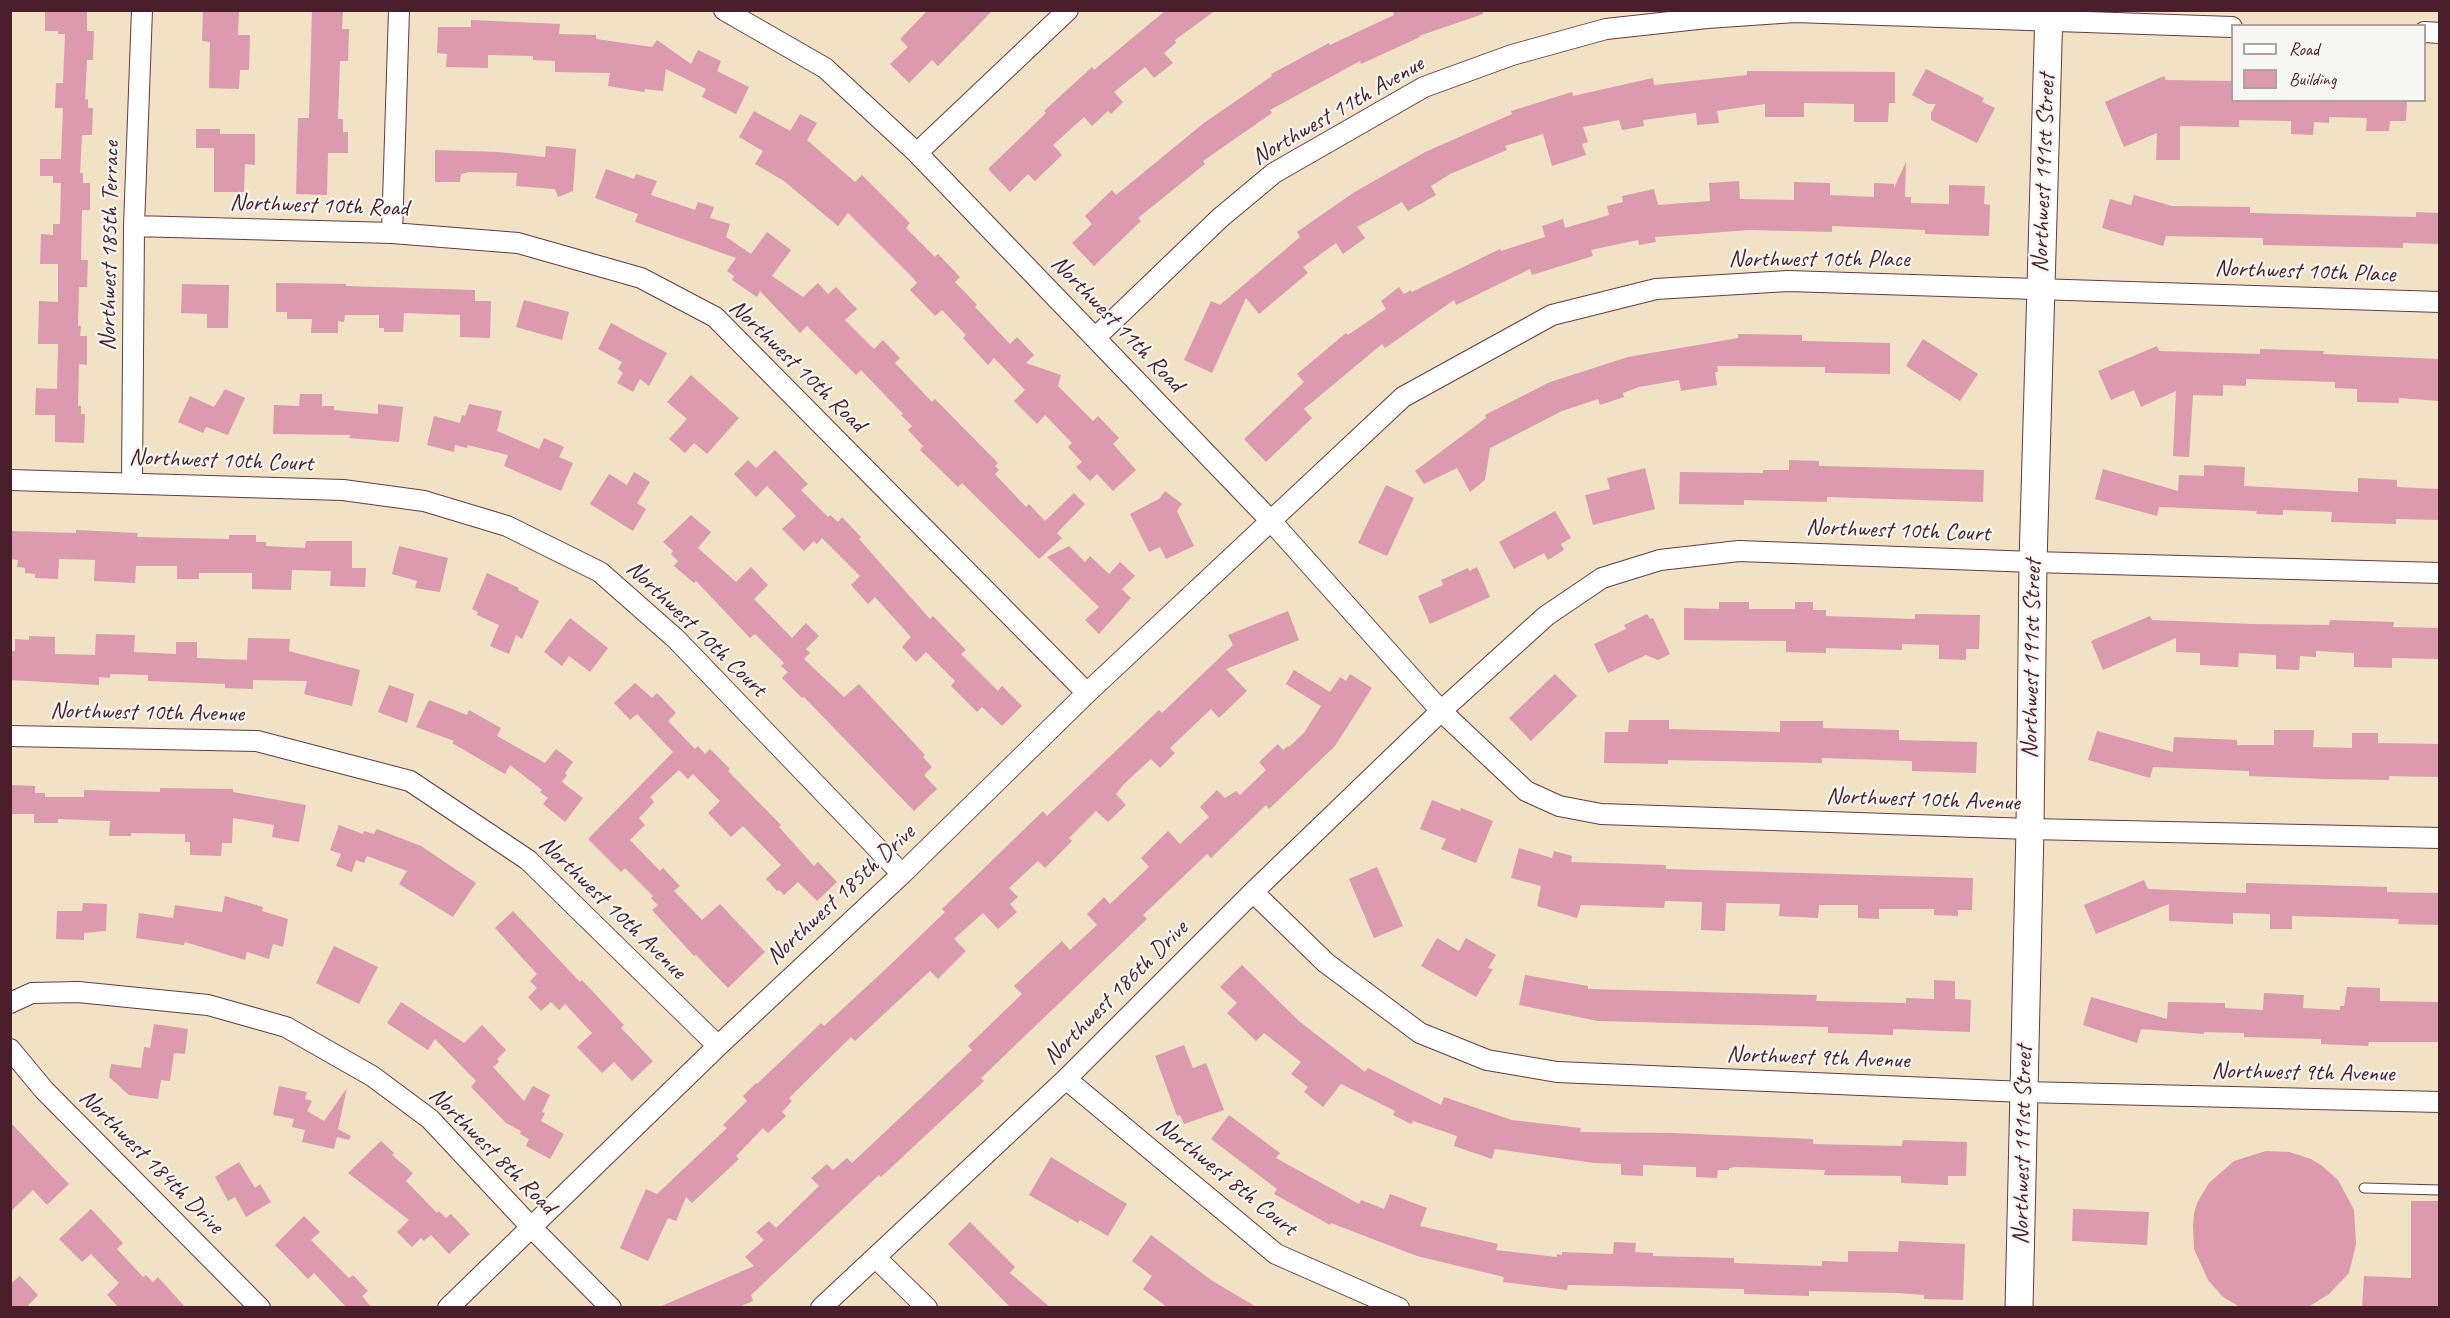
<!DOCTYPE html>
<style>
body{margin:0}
#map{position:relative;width:2450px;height:1318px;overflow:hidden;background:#f1e1c5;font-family:Caveat,sans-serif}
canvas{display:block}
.frame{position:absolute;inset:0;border:12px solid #4a1f2b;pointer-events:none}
.legend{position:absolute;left:2231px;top:24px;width:195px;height:78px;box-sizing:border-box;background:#f6f6f2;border:2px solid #b1a0a2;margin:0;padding:8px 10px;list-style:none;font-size:18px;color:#4a1f2b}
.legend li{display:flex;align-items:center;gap:12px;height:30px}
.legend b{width:30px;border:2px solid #b1a0a2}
</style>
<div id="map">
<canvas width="2450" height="1318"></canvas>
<div class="frame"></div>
<ul class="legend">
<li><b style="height:8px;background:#fff"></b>Road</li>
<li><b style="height:16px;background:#db9aad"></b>Building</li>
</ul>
</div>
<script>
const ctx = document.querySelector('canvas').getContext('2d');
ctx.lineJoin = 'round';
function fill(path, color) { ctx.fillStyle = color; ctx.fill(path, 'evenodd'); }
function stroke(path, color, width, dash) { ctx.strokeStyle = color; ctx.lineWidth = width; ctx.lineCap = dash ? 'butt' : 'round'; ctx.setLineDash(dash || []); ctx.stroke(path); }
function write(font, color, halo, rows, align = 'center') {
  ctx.font = font + ' Caveat,sans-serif'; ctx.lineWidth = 4.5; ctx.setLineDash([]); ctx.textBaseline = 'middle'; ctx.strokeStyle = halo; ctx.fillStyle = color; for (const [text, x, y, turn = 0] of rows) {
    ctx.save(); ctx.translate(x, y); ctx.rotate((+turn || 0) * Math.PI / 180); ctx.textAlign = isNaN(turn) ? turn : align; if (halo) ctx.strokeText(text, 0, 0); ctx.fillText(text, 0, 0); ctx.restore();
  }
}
const building = new Path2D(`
 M45,10h42v21h7l-1,29h-6l-2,40 3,-1v9h5l-1,27h-10l-2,38h3v10h7v27h-8l-1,50h7l-1,27h-8l-1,39h3l-1,10h7v29l-8,-1 -1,42h3v8h4l-1,29 -29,-1v-27h-20l1,-27 21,1 1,-45h-20l1,-43 19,1v-38h-18l1,-30 12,1v-11h7l1,-41h-8v-7h-13v-17h21l2,-51h-8l1,-25h7l2,-49h-7v-3h-13z
 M203,10h36l-1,25h12l-1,35h-9l-1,19 -30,-1 1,-46 -8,-1z
 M312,10h31l-1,19h7l-1,32h-8l-2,58h5v13h5v21h-20l-1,42 -31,-1 2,-76h11z
 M928,10h65l-55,56 -6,-6 -23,23 -19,-19 18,-17 -8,-8z
 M1166,10h50l-41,30 1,3 -12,10 9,10 -19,15 -9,-11 -31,25 9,10 -12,12 -3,-3 -16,15 -8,-9 -31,28 9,10 -27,26 -7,-7 -18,18 -22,-23 58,-56 -2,-2 48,-44 2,3z
 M1392,10h91v4l-64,22 1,1 -59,27 -1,-3 -90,49 2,3 -69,48 2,3 -67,54 3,3 -47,45 -22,-23 20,-19 -7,-8 27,-26 4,5 88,-72 68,-47 -1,-2 58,-31 1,2 64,-30z
 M471,20l89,4 -1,10 37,1v4l56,8 5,-7 34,24 7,-14 23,11 -4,10 32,16 -13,27 -34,-17 4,-8 -40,-20 -3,22 -18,-2 -1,3 -36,-6 2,-13 -55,-1v-11l-22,-1v-4l-45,-1v13l-42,-1 1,-13 -10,-1 1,-26h33z
 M1926,69l58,29 -2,4 13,6 -18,35 -46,-23v-7l5,-9h-8l-16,-9z
 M1747,71l148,1v31h-6l-1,19h-34v-18l-50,-1v14h-39v-13l-48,7 2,12 -22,2 -1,-12 -53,7 1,6 -22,4 -3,-10 -36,7 5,15 -6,2 4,11 -34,11 -9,-32 -38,12 2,4 -57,24 -19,12 5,9 -28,16 -6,-9 -45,25 8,11 -22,16 -7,-11 -33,24 5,6 -49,41 -13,-16 -34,75 -28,-13 27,-59 9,4 80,-68 -3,-5 56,-39 72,-41 87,-38 -1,-3 61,-19 1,4 80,-18 1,7 93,-10z
 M2164,76l2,4 66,1v19h175l-1,21h-16l-1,10h-23l1,-13 -38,-1v6l-15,-1 -1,13 -22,-1v-13l-52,-1v7l-59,-1v34h-24l1,-27 -33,14 -19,-45z
 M754,111l36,20 10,-17 17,9 -10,17 48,42 7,-7 48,48 -4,5 29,29 3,-3 22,23 -5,5 22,23 -2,2 35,37 7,-7 17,18 -8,8 35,12 -3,11 35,35 5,-5 21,22 -6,6 23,26 -23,21 -16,-17 -7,7 -14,-14 6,-5 -14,-15 4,-4 -27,-28 -8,9 -23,-23 11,-11 -31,-32 -6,7 -25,-27 3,-3 -24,-25 -7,6 -25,-26 7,-7 -4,-5 -65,-65 -10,13 -54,-45 -29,-17 8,-13 -24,-14z
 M196,129h24v5h35v31l-10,-1 -1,28h-30v-44h-18z
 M546,146l30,3 -3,42 -15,6 -3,-8 -39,-3 1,-13 -48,-1 -8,2 -1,8h-25v-32l63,2 47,5z
 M1906,162l-1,35h6v6l38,1v-19l36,1 -1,18 6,1 -1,31 -64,-2v-4l-93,-4v6l-82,-2 -95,7 1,5 -17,3 -1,-5 -47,10 2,6 -61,19 -2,-6 -74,36 -2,-5 -69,48 -3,-4 -78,65 8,9 -46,44 -22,-23 60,-57 -7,-8 49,-41 2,2 38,-26 -5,-8 18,-14 5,7 7,-4 1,2 88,-43 1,2 44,-14 -3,-11 21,-7 2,9 44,-13 -2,-9 16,-4 -1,-6 32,-7 4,16 52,-4 -1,-18 30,-2 1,18 54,1v-18l36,1v12l44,2v-14l20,1v4z
 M606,169l28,10 2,-5 21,7 -6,14 44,15 3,-8 16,5 -4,11 20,6 -4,13 25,17 16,-22 24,18 -19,26 31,21 15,-14 10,11 8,-7 21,22 -12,11 29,29 9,-9 17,18 -5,5 37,39 3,-3 63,64 -3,3 4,4 -4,4 31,33 3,-3 16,17 29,-28 11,11 -28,29 5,5 -23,21 -77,-76 -4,4 -38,-37 3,-4 -15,-16 4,-4 -11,-11 2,-1 -42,-44 -5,5 -49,-49 -7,7 -40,-42 -3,6 -25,-17 2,-4 -7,-5 9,-13 -101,-36 3,-8 -43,-16z
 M2134,195l38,11 78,1v6l166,4v-5l23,1v31l-36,-1v5l-140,-3v-7l-97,-2 -3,10 -61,-18 8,-29 21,6z
 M276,283l70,1v2l129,4v11h16l-1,37 -30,-1v-22l-56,-2 -1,19h-19v-4h-5v-13h-34l-1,7 -6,-1v12h-27l1,-14h-25v-7h-11z
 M182,284l47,1 -1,43h-21v-14l-26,-1z
 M524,300l45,12 -7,28 -46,-13z
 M611,323l56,30 -18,33 -9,-7 -7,13 -16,-9 6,-10 -5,-4 4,-7 -24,-13z
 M1738,334l64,1v6l88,2v31l-65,-1v-6l-108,-1 1,6h-3l2,13 -36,6 -2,-11 -40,7 -16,6 1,4 -24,8 -2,-6 -36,12 -72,37 -5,32 -15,12 -13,-24 -33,16 -9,-13 71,-53 -1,-3 65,-33 78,-25 110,-19z
 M1923,339l55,35 -18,27 -54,-35z
 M2157,346l2,5 101,3v-5l64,2 -1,3 116,5v42l-40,-3v5l-42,-1v-13l-22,-1v-6l-89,-3v7l-23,-1v11l-30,-1 -4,62 -16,-1 3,-65 -35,16 -7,-17 -23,10 -13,-29z
 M691,375l48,43 -32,36 -13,-11 -9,10 -16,-14 18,-20 -20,-17z
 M225,389l20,9 -17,37 -22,-8 -3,6 -25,-11 12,-26 24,11z
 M300,394h22v12h12v4l44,4v-10l25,3 -4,35 -50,-4 1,-3 -77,-1 1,-29 25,1z
 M469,404l33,7 -5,20 42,18 5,-11 20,9 -5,10 14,6 -12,28 -57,-25 4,-11 -40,-10 -1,3 -12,-3 -1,7 -27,-7 7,-29 26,7 2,-8 3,1z
 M775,450l33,34 -7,6 27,27 2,-2 8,7 4,-5 19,20 -2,2 71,80 3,-3 33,34 -5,4 37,37 4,-5 20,20 -20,20 -20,-19 -5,5 -26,-26 4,-5 -29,-29 -10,10 -14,-15 9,-10 -36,-40 -7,7 -17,-19 9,-9 -38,-38 -5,6 -3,-3 -10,10 -22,-22 14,-13 -29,-30 -11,11 -22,-23 14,-14 8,8z
 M1789,460l30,1v5l165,4 -1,32 -156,-5v5l-83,-2v5l-65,-1 1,-32 83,1v-3h26z
 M2204,465l41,2 -1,19 114,6v-14l39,2v7l42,2v31l-43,-1v5l-65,-2 1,-10 -49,-2v5l-27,-1 1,-3 -98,-4 -2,9 -62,-17 8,-30 75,22 1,-16 25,1z
 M1645,468l10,41 -62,16 -8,-30 25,-6 -3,-11z
 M634,472l16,10 -13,21 9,6 -13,22 -43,-27 19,-30 18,11z
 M1386,485l28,13 -27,58 -29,-13z
 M1165,491l17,13 -5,7 17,35 -28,13 -6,-12 -11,5 -19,-38 29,-15z
 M1555,511l16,27 -10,6 3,6 -16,10 -4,-7 -30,16 -15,-27z
 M691,515l20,17 -13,16 38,34 15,-15 17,18 -14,14 38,39 14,-15 13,13 -13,13 4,4 -6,6 40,38 15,-13 66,71 -2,2 9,10 -8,8 13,14 -23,22 -110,-114 -2,1 -20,-20 6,-6 -7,-6 3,-3 -29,-29 -5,4 -54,-57 -2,2 -20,-17 4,-5 -7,-7 2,-3 -10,-9z
 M76,530l62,3 -1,4 92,2v-4h27v7h10v4l39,2 1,-7h46v27h14l-1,19 -35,-1 1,-15 -39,-1 -1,20 -39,-1v-16h-53v6h-22v-13h-41l-1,17 -41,-2 1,-21 -36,-1 -1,20 -23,-1v-4l-10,-1v-5l-8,-1 1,-7 -8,-1v-28l66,2z
 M399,546l49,12 -8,34 -25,-4 2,-7 -25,-7z
 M1069,546l16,16 5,-6 19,18 11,-12 15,14 -13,13 9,9 -32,36 -14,-14 14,-13 -52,-50z
 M1477,567l13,30 -60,27 -12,-28 25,-11 -2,-5 27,-12 1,3z
 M487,573l32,15 -1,2 21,11 -17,38 -6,-4 -7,19 -19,-8 9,-21 -22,-10 1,-3 -6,-3z
 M1719,602h30v7h46v-7h18v8h13v6l89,3v-5l65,1 -1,34h-13v11l-27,-1v-14l-37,-1v6l-76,-2v5l-40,-1v-11l-102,-1v-32l35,1z
 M1288,611l11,29 -73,29 21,22 -28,27 -8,-9 -41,39 5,5 -15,15 -9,-9 -27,25 -8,10 10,11 -18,17 -12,-11 -27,27 3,3 -27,27 -7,-7 -29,27 9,9 -8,7 7,8 -19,17 -15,-16 -29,26 12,12 -28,28 -8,-8 -75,70 -4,-4 -62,61 3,3 -10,11 4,4 -18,17 -5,-5 -27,28 3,3 -47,44 -6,-6 -10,24 -8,-3 -20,43 -28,-13 26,-59 11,5 70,-66 -4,-3 24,-24 -4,-5 13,-13 1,1 64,-61 3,3 65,-60 56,-54 -3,-3 101,-98 4,5 112,-106 3,3 71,-68 -5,-10z
 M1647,614l3,5 3,-1 17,36 -12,6 -12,-5 -38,18 -14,-29 32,-15 -2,-4z
 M2150,616l2,4 100,4 77,1 1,-5 64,2 -1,5 46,1v31l-47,-1v10l-38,-1v-14l-38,-2v6l-16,-1 -1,14 -23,-1v-14l-37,-2 -1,14 -38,-2v-12l-24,-1v-14l-73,32 -12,-29z
 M570,618l38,30 -18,24 -21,-16 -7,10 -18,-14z
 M96,634l39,1 -1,17 42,2v-12h21v16l50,2 1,-22 42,1 -1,12 71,19 -8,36 -48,-12 3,-13 -54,-1v9l-28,-1v-4l-77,-3v-6l-38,-1v4l-11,-1v8l-89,-5v-29h5v-12l14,1v-4l26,1v17l40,1z
 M1294,670l36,22 10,-15 6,4 4,-7 22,14 -37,58 -66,63 -3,-4 -55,53 -4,-4 -64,61 4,4 -166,159 3,3 -103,96 -2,-2 -128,120 2,6 -16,7h-80l97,-42 -9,-9 19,-17 -8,-8 13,-11 7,7 43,-42 -8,-8 16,-14 6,6 14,-12 5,5 120,-113 -4,-4 54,-52 -8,-8 48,-45 8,9 27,-25 -10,-11 17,-17 6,7 39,-37 -8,-9 27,-27 12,13 29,-27 -9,-10 17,-17 8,8 11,-7 4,4 26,-25 -7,-8 19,-18 5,6 5,-4 1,1 15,-14 17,-27 -35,-22z
 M1555,674l22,22 -46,45 -22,-23z
 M635,683l17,15 5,-5 19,20 -8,8 27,28 3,-3 7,8 5,-5 20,20 -2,2 53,54 -2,2 35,39 4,-4 19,20 -20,19 -19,-19 -14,13 -5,-5 -2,1 -11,-12 15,-14 -38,-39 -12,11 -23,-24 12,-12 -27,-27 -5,5 -9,-9 -29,27 4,5 -15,16 6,7 -15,15 30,31 3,-3 17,18 -6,5 28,29 18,-16 45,48 -37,36 -32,-33 -2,1 -42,-46 6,-5 -7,-7 2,-2 -28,-28 -4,4 -33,-33 85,-87 -36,-38 -7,6 -16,-17z
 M389,685l25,9 -7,29 -29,-11z
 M429,700l38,15 2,-5 32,18 -4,8 48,27 11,-14 17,13 -8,11 2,2 -5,7 21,16 -18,24 -22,-18 5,-6 -8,-6 2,-2 -32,-25 -5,9 -53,-31 2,-2 -38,-14z
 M1629,720h40v9l111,3v-11h43v7l76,2v10l78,2 -1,31 -64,-2v-10l-90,-3v5l-154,-3v4l-64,-1 1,-31h23z
 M2274,730h40l-1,17 39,1v-15h26v10l61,1v33l-50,-1v4l-64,-1 -76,-3v-5l-96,-4 -3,11 -62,-18 9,-29 76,21 1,-15 63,3v5h37z
 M10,785l25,1v7h10v4h39v-7l76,2v-4l73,1v3l73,13 -7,37 -27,-5 2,-12 -41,-7 -1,25h-10l-1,13 -31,-1v-13h-5v-8l-54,-1v3h-22l1,-15 -52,-2v4h-24v-9h-24z
 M1432,800l28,11 1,-3 32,13 -17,42 -35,-14 5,-10 -26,-10z
 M339,825l24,9 1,-3 10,3 3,-5 44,17 55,37 -23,34 -54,-33 8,-13 -40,-15 -3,7 -8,-3 -4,12 -16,-6 5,-12 -11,-4z
 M1519,848l33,10 2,-7 18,5 -1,6 95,3v4l307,9 -1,32h-14v6l-24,-1v-6h-55v10l-21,-1v-13h-39l-1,13 -39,-2 1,-12 -54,-1 -1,28 -24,-1 1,-28 -37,-1 -1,7 -83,-3 -4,13 -40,-12 4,-20 -30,-8z
 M1377,867l26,59 -29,12 -25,-59z
 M2144,880l4,9 98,4v-10l141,4v5l52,1v32l-41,-1 1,-5 -107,-3v13h-22v-15l-37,-1v11l-64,-3v-17l-73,30 -12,-29z
 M225,896l38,11 -1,4 26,8 -5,28 -10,-3 -4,15 -22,-7 -2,8 -60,-18 -1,3 -48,-7 3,-25 34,5 2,-13 47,7z
 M83,903l24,1 -1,27 -22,2v7l-28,-1 1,-28h25z
 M513,911l67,71 2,-2 42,45 -3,3 32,33 -21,20 -18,-19 -12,11 -25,-26 15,-14 -27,-29 -6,6 -8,-8 -10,9 -13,-14 9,-9 -7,-7 7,-7 -42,-46z
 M1437,938l22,13 7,-13 30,17 -8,13 5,1 -17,28 -55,-31z
 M334,946l44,21 -19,37 -43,-21z
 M1242,965l58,57 65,50 3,-4 73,37 3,-8 68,23 69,8 -1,4 92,1 141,6v5l89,2 1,-6 64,2 -1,34h-18v9l-47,-2v-7l-77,-1 1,-5 -89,-3 -7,1v2h-11l-1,8 -21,-1v-10l-53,-2v11l-22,-1v-11l-27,-1 -99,-14 -3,10 -38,-13 3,-10 -44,-15 -2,3 -18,-9 2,-4 -54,-27 -18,23 -19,-15 4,-5 -17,-13 10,-12 -37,-29 -8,8 -29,-28 10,-10 -17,-16z
 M1525,975l63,11v3l229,6 -1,6 90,2v-5l28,1v-19l21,1v18l16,1 -1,32 -77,-3v6l-65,-2v-6l-230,-6 -79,-16z
 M2347,987l33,1v13l59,1v40h-70l-1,4 -47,-2v-5l-77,-2v-4l-40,-1v2l-63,-5 -4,14 -54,-18 8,-28 76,22 1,-17 57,1v5l38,2 1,-17 40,2 -1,13 37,2v-4h4z
 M401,1002l63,41 18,-18 24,25 -9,9 2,3 -6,5 31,34 9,-15 17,9 -8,17 3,1 -4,8 23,13 -14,25 -24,-13 3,-7 -9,-5 1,-3 -15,-8 -35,-36 5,-6 -41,-42 -7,11 -41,-27z
 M154,1024l34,5 -3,25 -11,-1 -4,28 -9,-1 -3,19 -29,-4 -20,-18 2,-13 30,4 3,-21 6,1z
 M1184,1045l9,23 13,-5 18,47 -40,14 -4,-9 -3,1 -22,-60z
 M279,1086l28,6 -2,7 7,2 -5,10 17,10 23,-33 -9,41 13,7 -2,4 -12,-3 -3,12 -32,-7 3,-12 -13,-3 2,-8 -21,-4z
 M1229,1115l51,38 -4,5 83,46 2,-4 23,9 6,-15 37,14 -7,18 78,18 -2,6 61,7v-3l5,1v-3l51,2 1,-12 22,1 -1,9 18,1v3l81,2v5l88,3v-5l26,1v-11l50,1 1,-11 66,3 -2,56 -39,-1v-4l-27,-2 -88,-2v5l-65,-2v-5l-176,-4 -1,5 -64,-8 1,-5 -87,-21 -86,-33 -1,2 -56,-31 3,-5 -66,-50z
 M10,1122l59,62 -22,21 -14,-15 -23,22z
 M381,1141l13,12 -2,2 21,18 -7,8 31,32 2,-2 7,7 5,-4 19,20 -21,20 -18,-19 -7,6 -3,-3 -9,9 -15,-15 12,-12 -61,-47z
 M2266,1151l23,1 22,7 10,6 17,15 16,30 2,34 -7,29 -20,21 -22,14h-65l-9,-5 -10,-6 -15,-17 -14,-31 -1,-23 1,-12 3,-11 12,-20 25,-22z
 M1051,1157l76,47 -19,32 -28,-16 -2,3 -49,-28z
 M239,1162l16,26 5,-4 11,18 -25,15 -11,-20 -7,4 -13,-24z
 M2411,1201h28v107h-77l2,-32 47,2z
 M91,1209l32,34 -6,6 26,28 3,-2 7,7 5,-5 28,31h-67l-12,-13 12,-12 -28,-29 -9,8 -23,-23z
 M2073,1209l76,3 -2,33 -75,-4z
 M304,1216l16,16 -9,8 38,38 4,-3 15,16 -6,5 10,12h-25l-33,-35 -6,6 -33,-34z
 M970,1222l45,45 -5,6 41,35h-40l-63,-64z
 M1151,1235l60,45 47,28h-90l-25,-19 9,-13 -20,-15z
 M20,1276l18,19 -12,13h-16v-24z`);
const lane = new Path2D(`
 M2364,1188l76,2`);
const street = new Path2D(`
 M724,10l101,58 92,85 354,368 170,190 85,80 33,15 42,8 429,15 410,9
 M2424,32l16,1
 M917,153l151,-143
 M134,226l258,7 126,10 123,35 74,39 372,376
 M392,233l7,-223
 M1095,338l125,-120 54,-45 150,-86 88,-32 94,-26 101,-11 88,-6 437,15
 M10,480l333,10 81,11 83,25 93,46 76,67 226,235
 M132,483l2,-257 8,-216
 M10,736l247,5 153,40 118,79 190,186
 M1253,892l73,71 94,70 67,27 70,12 467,20 416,10
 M10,1003l22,-10 46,-1 130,13 78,22 86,49 58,43 102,109 79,80
 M10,1049l34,41 216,218
 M1066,1079l210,175 123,54
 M876,1258l51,50
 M448,1308l270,-262 184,-172 185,-181 316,-296 149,-82 104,-26 132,-8 652,21
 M821,1308l245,-229 187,-187 188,-181 105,-95 56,-38 58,-18 79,-9 294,11 407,11`);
const secondary = new Path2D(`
 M2019,1308l11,-479 3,-267 16,-552`);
const streetNames = [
 ["Northwest 11th Avenue",1338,111,-30],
 ["Northwest 191st Street",2044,173,-88],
 ["Northwest 10th Road",319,206,2],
 ["Northwest 185th Terrace",110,246,-89],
 ["Northwest 10th Place",1819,260],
 ["Northwest 10th Place",2305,272,2],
 ["Northwest 11th Road",1117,324,46],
 ["Northwest 10th Road",797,366,44],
 ["Northwest 10th Court",221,461,2],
 ["Northwest 10th Court",1898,531,2],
 ["Northwest 10th Court",696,629,44],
 ["Northwest 191st Street",2032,659,-89],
 ["Northwest 10th Avenue",147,713,1],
 ["Northwest 10th Avenue",1923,800,2],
 ["Northwest 185th Drive",841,895,-43],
 ["Northwest 10th Avenue",612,908,44],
 ["Northwest 186th Drive",1116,993,-45],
 ["Northwest 9th Avenue",1818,1058,2],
 ["Northwest 9th Avenue",2303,1073,1],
 ["Northwest 191st Street",2023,1145,-89],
 ["Northwest 8th Road",492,1151,45],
 ["Northwest 184th Drive",151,1162,45],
 ["Northwest 8th Court",1226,1177,39]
];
fill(building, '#db9aad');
stroke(lane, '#633c42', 11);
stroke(street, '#633c42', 22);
stroke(secondary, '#633c42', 29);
stroke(lane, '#fff', 9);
stroke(street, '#fff', 20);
stroke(secondary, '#fff', 27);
write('24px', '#4a1f2b', '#f6f6f2', streetNames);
</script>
